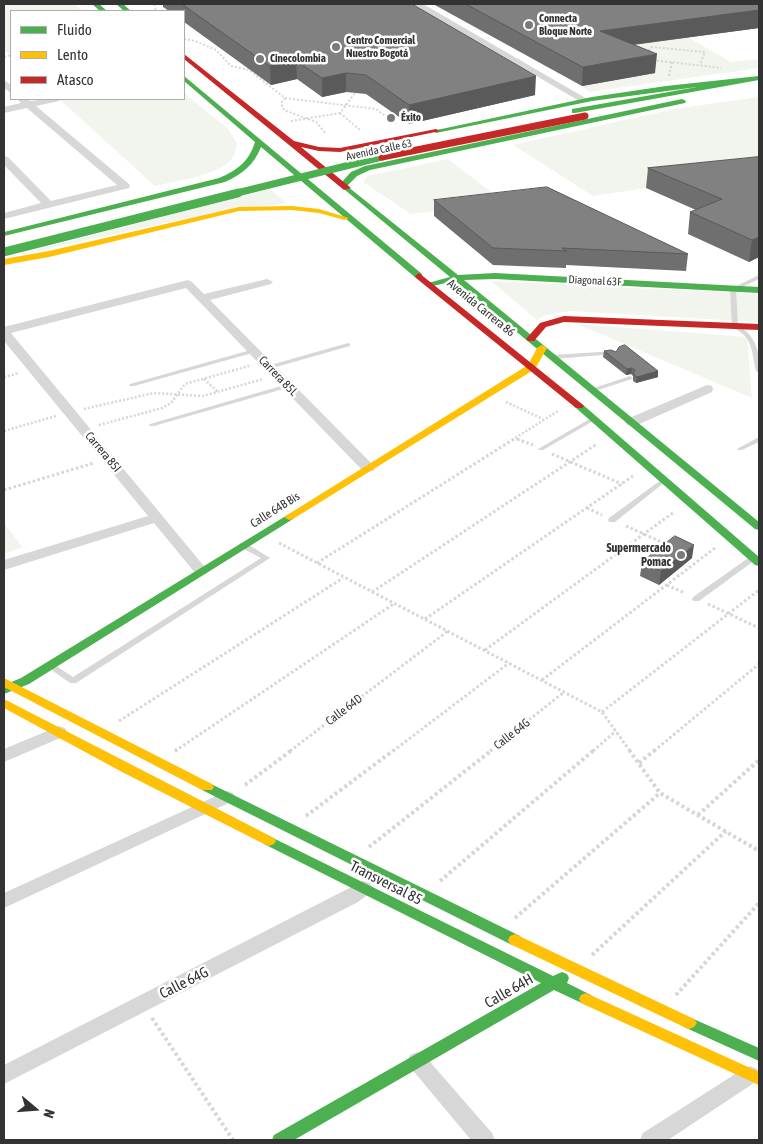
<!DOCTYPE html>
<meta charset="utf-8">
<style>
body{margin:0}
#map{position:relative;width:763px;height:1144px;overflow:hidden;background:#fff;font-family:"Asap Condensed",sans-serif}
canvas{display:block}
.frame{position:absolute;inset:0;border:5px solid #333;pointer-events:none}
.legend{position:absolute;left:10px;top:10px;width:175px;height:90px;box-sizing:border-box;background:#fff;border:1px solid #adadad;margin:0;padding:6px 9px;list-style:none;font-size:15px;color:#333}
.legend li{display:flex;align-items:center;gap:10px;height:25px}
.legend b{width:25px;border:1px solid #adadad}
.north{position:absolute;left:10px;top:1084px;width:50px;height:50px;-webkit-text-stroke:4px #fff;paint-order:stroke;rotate:108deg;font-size:14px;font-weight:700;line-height:20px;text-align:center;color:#333}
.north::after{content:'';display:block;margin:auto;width:18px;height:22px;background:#333;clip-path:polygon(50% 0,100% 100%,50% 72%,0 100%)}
</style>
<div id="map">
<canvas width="763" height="1144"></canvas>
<div class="frame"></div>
<ul class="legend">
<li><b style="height:6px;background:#4caf50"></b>Fluido</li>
<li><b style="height:6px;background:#ffc107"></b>Lento</li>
<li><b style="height:6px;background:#c62828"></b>Atasco</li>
</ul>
<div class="north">N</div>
</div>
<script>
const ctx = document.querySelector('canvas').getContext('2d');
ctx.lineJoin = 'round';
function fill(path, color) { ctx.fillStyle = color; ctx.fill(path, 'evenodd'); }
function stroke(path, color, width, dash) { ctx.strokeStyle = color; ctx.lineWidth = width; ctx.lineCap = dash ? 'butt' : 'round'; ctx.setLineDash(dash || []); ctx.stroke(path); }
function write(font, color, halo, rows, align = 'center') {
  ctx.font = font + ' "Asap Condensed",sans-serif'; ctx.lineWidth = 5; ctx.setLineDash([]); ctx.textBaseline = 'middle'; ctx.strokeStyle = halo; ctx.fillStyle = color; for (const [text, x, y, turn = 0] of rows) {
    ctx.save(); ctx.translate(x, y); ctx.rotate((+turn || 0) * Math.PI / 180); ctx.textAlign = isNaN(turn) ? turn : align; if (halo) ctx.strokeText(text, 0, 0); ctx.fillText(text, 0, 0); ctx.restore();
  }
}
const green = new Path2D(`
 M4,4h70l9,7h-72v45l-7,-6z
 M687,37l44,25 28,-3v9l-170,24 -7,-6 72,-13 -33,-28z
 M184,93l44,36 9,14c-1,6 -2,13 -7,18 -16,15 -54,20 -75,25l-96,-87h125z
 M759,97v80l-113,11 -53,8 -80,-51 161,-36z
 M448,159l56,43 -93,12 -48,-32 4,-6z
 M270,189l16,14 -116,19 -166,36z
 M491,281l268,13v28l-189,-11 -24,4 -9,5z
 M577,324l170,13 5,61z
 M4,523l18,24 -18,7z`);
const pathFar3 = new Path2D(`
 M154,4l2,7
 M184,39l11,2 21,9 15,16 18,4 36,28 91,11 20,15
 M647,54l4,-7 54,5 -5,13
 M4,57l7,-2
 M653,60l68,8
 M669,76l3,-14
 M285,98l-4,5 3,7 32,12 10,12
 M340,113l19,16 -2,2
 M291,121l49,-8 15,-20`);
const pathFar2 = new Path2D(`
 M4,377l15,-4
 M204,379l14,13
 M506,402l37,17
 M84,409l70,-16 49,3 60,-17
 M99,425l63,-17 9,-5 14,-19 64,-18
 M4,431l52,-15
 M516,438l4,2
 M512,440l46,-29`);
const pathFar1 = new Path2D(`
 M517,439l16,6
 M552,454l70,30
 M4,490l90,-27
 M587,508l15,7
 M626,526l42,19
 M279,543l323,169 28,39
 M317,563l197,-124
 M667,585l18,8
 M372,592l225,-148
 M708,604l51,24
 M425,619l208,-143
 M485,650l189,-138
 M542,680l173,-132
 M602,712l157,-122
 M119,721l224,-143
 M175,751l220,-148
 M290,751l158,-120
 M393,751l116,-88
 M490,751l74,-59
 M593,751l23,-20
 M654,751l105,-87`);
const path = new Path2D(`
 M629,750l31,43 99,58
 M175,751l2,-1
 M639,763l16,-13
 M245,785l47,-35
 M698,815l61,-55
 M306,816l88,-66
 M369,847l123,-97
 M440,881l154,-131
 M515,918l145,-125
 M592,955l134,-124
 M676,995l83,-92
 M152,1018l81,122`);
const lane = new Path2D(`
 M759,275v4l-23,11 2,35c19,12 22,27 21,48l-3,-2c-3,-11 -3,-26 -11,-35 -4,-4 -9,-7 -13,-10l-2,-37z
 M348,343l2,1v2l-81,23 -3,-2 1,-1z
 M254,349l3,2 -1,1 -122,34h-4l-1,-1 1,-1z
 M614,351l3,2 -1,1 -63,5 -3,-2 3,-2z
 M630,376l3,2 -1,1 -37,12 -2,1 -3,-2 1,-1z
 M288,384l2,1 1,1 -1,1 -136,39h-4l-1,-1 1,-1z
 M593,417l3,2 -1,1 -52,30h-4l-1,-1z
 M759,437v5l-17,8h-4l-1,-1z
 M663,479l2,1 1,1 -1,1 -50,40h-6l-1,-2 1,-2 52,-38z
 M240,543h6l24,15 -194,125h-6l-24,-17 4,-3 3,1 20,13 188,-119 -21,-11 -1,-2z
 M751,556h6l1,2 -59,43h-6l-1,-2 1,-2z`);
const street = new Path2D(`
 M413,4h10l166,96 -2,2h-6z
 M4,80l7,5v8l-7,-5z
 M17,99h10l4,2 13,-2h17l-2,2 -23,5 93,78 1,2 -1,2 -125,31v-6l37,-10 -37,-38v-9l4,1 43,44 66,-16 -90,-77 -23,5v-6l17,-4z
 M267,279l6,3 -2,2 -61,16 163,165 2,3 -2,3h-10l-177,-183 -175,45 197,238 -2,3h-10l-42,-51 -150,47v-10l144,-44 -144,-175v-14l184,-47 4,2 12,12z
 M707,385l5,1 1,3 -1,3 -75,33h-10l-2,-3 2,-3z
 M59,726l6,2 2,4 -2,4 -61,26v-13z
 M227,791l6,2 3,4 -3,4 -229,107v-15z
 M363,881l7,2 2,5 -2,5 -12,9 -354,182v-19z
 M417,1052l7,3 68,78 3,7h-24l-61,-73 -3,-6 3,-6z
 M750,1066l7,3 2,4 -2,8 -89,59h-28l3,-7 100,-64z`);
const fast = new Path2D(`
 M92,4h7l8,7h-7z
 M116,4h7l8,7h-7z
 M184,76l238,198v4h-6l-155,-131c-7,18 -19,27 -36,35l-221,54v-4l215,-54c19,-8 30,-17 36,-36l-71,-61z
 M759,76v4l-184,33h-3v-4l125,-22 -105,14 -156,32 -4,-2 160,-34 74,-11z
 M682,99l4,2 -1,2 -315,67 -13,6 -10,10 111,89 37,-2 264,14v6l-264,-14 -31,1 295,242v8l-4,-1 -300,-248 -27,6v-4l22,-6 -111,-92 12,-13 14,-6z
 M579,403l3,1 177,153v9l-4,-1 -179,-157 -2,-2z
 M289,514l5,3 -1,2 -264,165 -25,10v-9l17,-7z
 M207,782l313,154 2,4 -2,4 -5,2 -5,-2 -308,-154 -2,-3 2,-3z
 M269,836l284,140 9,-4 5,2 2,4 -2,5 24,12 2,4 -2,4 -5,2 -32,-15 -260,150h-22l2,-5 267,-152 -277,-139 -2,-3 2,-3z
 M689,1017l70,31v13l-75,-34 -3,-4 3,-4z`);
const slow = new Path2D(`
 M292,206l27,3 30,9 -4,2 -26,-7 -27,-3 -53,1 -190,46 -45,8v-6l45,-8 190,-44z
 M542,345l5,3 -12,21 -242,150 -4,1 -5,-3 244,-152 9,-17z
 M4,678l208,106 2,3 -2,3h-10l-198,-103z
 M4,699l270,139 2,3 -2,3 -5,2 -5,-2 -142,-72 -118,-64z
 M515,934l179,85 3,4 -3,4 -5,2 -5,-2 -174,-83 -2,-4 2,-4z
 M586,993l173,79v13l-178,-82 -2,-4 2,-4z`);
const jam = new Path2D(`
 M184,54l110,87 25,6 21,1 96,-19 4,2 -100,21 -21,-1 -18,-4 50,41 -7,2 -160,-131z
 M419,273l163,131 2,2 -2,2h-6l-160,-130 -1,-2z
 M564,316l195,8v6l-195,-8 -18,5 -12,14h-6l-2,-2 14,-16z`);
const fastBridgeFar1 = new Path2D(`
 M233,194l149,-37`);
const fastBridge = new Path2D(`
 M4,252l234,-59`);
const jamBridge = new Path2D(`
 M382,157l203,-41`);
const wall = new Path2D(`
 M163,4h249l123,91 -126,29 -43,-30 -20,-2 -24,5 -25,-18 -26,6 -87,-63v-11h-15l-6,-4z
 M433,4h326v24l-126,17 22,28 -73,13z
 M759,157v100l-10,5 -61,-28 2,-22 6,-2 -50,-22 2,-20z
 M434,200l254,54 -2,17 -120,-6v3l-73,-3 -59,-49z
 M604,351l54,20v6l-22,6 -3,-2v-5l-2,-2 -5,1 -23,-18z
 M692,558l-33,27 -19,-9 2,-14z`);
const shadedWall = new Path2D(`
 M759,10v18l-160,21 1,-18z
 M657,54l-2,19 -73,13 1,-19z
 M296,61l1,18 -26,6 -1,-19z
 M346,73v19l-24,5v-19z
 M536,76l-1,19 -126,29v-19z
 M759,237v20l-10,5 3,-22z
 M632,368l-1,6 -5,1 1,-6z
 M658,371v6l-22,6 1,-6z
 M694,545l-2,13 -33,27 2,-14z`);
const building = new Path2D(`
 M182,4h230l124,72 -127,29 -43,-30 -20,-2 -24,5 -26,-17 -26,5z
 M466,4h293v6l-159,21 57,23 -74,13z
 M759,157v80l-7,3 -62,-28 32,-13 -74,-31z
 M547,187l141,67 -126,-6 5,3 -74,-3 -59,-48z
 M625,345l33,26 -21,6 -4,-3 2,-4 -3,-2 -5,1 -23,-18 7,-1 5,2 3,-5z
 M675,536l19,9 -33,26 -19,-9z`);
const markers = [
 [529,25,5,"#7a7a7a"],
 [336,47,5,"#7a7a7a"],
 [260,59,5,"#7a7a7a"],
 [391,118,5,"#7a7a7a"],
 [681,555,5,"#7a7a7a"]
];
const farPoinames = [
 ["Connecta",539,19],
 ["Bloque Norte",539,32],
 ["Centro Comercial",346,41],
 ["Nuestro Bogotá",346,54],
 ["Cinecolombia",270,59],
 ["Éxito",401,118]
];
const farStreetnames = [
 ["Avenida Calle 63",379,150,-12],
 ["Diagonal 63F",595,281,3]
];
const streetNames = [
 ["Avenida Carrera 86",481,308,39],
 ["Carrera 85L",278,376,46],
 ["Carrera 85I",103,452,50],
 ["Calle 64B Bis",275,510,-32],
 ["Calle 64D",344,710,-37],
 ["Calle 64G",512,734,-38]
];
const poiNames = [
 ["Supermercado",671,548],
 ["Pomac",671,562]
];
const nearStreetnames = [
 ["Transversal 85",386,883,27],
 ["Calle 64G",184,983,-27],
 ["Calle 64H",509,991,-30]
];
fill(green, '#f1f5ed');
stroke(pathFar3, '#d6d6d6', 2, [2, 2]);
stroke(pathFar2, '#d6d6d6', 2.5, [2, 2]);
stroke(pathFar1, '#d6d6d6', 3, [2.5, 2.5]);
stroke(path, '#d6d6d6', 4, [3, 3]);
fill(lane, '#d7d7d7');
fill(street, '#d7d7d7');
fill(fast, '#4caf50');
fill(slow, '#ffc107');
fill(jam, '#c62828');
stroke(fastBridgeFar1, '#4caf50', 7);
stroke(fastBridge, '#4caf50', 9);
stroke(jamBridge, '#c62828', 7);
fill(wall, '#6f6f6f');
fill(shadedWall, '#5a5a5a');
fill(building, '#818181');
stroke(building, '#5a5a5a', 1);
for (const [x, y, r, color] of markers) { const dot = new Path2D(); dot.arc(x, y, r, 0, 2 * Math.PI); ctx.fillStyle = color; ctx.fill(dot); stroke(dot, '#fff', 2); }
write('bold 11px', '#333', '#fff', farPoinames, 'left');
write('11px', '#333', '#fff', farStreetnames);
write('12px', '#333', '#fff', streetNames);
write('bold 12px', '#333', '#fff', poiNames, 'right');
write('15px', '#333', '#fff', nearStreetnames);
</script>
